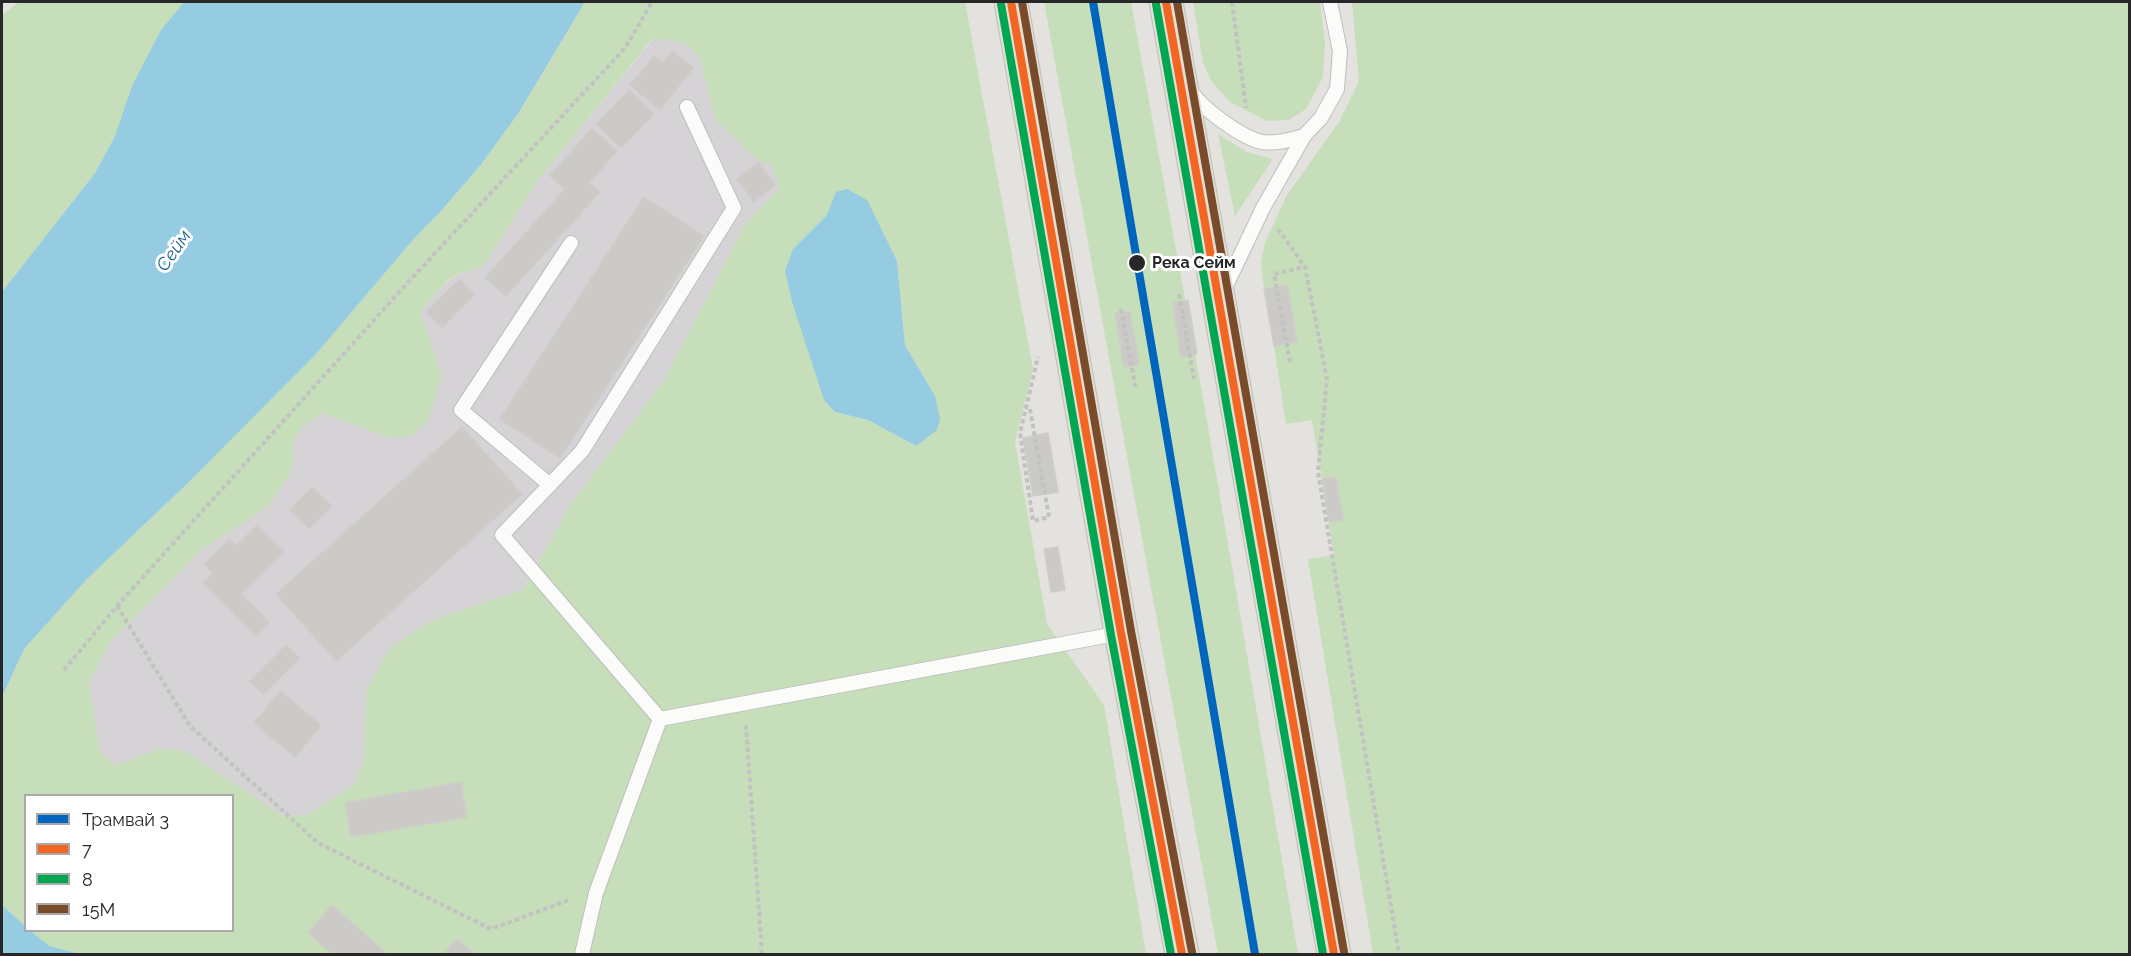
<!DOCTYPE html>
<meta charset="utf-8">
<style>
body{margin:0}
#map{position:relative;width:2131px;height:956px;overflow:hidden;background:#e4e2de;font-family:Raleway,sans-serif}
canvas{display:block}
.frame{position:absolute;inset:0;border:3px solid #272727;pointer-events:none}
.legend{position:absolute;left:24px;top:794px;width:210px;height:138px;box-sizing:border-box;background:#fff;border:2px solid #a9a9a9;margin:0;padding:8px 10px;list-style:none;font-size:18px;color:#272727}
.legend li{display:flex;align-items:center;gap:12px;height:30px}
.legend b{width:30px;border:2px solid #a9a9a9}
</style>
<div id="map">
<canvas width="2131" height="956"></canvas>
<div class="frame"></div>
<ul class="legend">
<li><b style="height:8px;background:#0065bd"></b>Трамвай 3</li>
<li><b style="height:8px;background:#f26522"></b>7</li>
<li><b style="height:8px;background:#00a651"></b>8</li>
<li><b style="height:8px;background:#7a4b2a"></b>15М</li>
</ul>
</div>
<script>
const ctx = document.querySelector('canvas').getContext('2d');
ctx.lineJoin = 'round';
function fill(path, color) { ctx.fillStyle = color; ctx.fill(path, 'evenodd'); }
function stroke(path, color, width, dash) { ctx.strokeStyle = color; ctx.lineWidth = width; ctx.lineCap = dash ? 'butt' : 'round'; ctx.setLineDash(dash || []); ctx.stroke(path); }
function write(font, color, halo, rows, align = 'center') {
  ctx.font = font + ' Raleway,sans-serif'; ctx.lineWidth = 6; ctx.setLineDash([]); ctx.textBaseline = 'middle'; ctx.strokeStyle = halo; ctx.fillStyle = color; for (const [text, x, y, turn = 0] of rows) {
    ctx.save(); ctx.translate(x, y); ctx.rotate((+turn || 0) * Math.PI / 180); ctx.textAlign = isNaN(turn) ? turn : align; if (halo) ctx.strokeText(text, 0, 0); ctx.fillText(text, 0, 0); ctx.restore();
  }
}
const industrial = new Path2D(`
 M654,38l31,5 15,15 16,62 54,44 10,23 -35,38 -82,157 -93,123 -46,84 -91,31 -66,68 -3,74 -11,23 -43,29 -25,3 -100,-66 -25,-3 -44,19 -17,-16 -10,-69 21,-40 90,-91 70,-46 23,-38 -1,-23 10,-19 20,-12 68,25 52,-62 -22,-65 33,-35 30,-10 56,-87z`);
const green = new Path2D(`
 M19,2h165l-23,28 -46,106 -20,37 -93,119v-277z
 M585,2h380l68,367 -18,73 32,182 57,81 42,249h-1066l-31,-8 -18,-15 201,-1v-134h-206l-1,130 -23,-21v-208l22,-48 63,-70 104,-99 125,-126 96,-113 29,-30 38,-44 39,-53zM653,38l32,5 15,15 16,62 44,42 10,2 10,23 -35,38 -82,157 -93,123 -46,84 -91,31 -42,27 -24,41 -3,74 -11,23 -43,29 -25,3 -100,-66 -25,-3 -44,18 -17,-15 -10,-69 21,-40 90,-91 70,-46 23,-38 -1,-23 11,-19 19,-12 68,25 22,-3 16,-14 14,-45 -22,-65 32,-35 31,-10 56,-87zM827,215l70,46 8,84 30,51 -19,50 -48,-26 -33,-8 -42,-163z
 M1044,2h87l73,401 94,551h-80z
 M1193,2h127l5,41 -2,34 -17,32 -17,11 -22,1 -36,-18 -19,-21 -9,-19z
 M1352,2h777v952h-756l-65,-395 26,-4 -5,-33 14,-3 -7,-42 -14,2 -10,-59 -26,4 -12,-78 23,-5 -10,-56 -23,4 -3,-26 4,-20 22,-48 52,-73 20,-41z
 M1218,134l29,18 26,7 -38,57z`);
const water = new Path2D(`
 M184,2h401l-67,112 -39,53 -38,44 -29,30 -96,113 -125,126 -104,99 -63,70 -22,48v-405l93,-119 20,-37 17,-50 29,-56z
 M847,189l20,11 30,61 8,84 30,51 5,23 -3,11 -21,16 -48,-26 -33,-8 -11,-12 -31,-95 -8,-34 8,-22 34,-34 9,-23z
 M2,905l23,21 1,4 5,1 18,15 31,8h-78z`);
const building = new Path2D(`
 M672,51l21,17 -33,42 -30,-25 24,-29 9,7z
 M629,90l25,24 -33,34 -25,-24z
 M592,128l25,23 -28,32 11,9 -94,104 -21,-18 80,-89 -15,-13z
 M758,163l17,22 -21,17 -17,-23z
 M644,197l60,39 -144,222 -60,-39z
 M459,279l16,15 -33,34 -16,-16z
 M1287,285l10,57 -23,4 -10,-57z
 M1188,300l9,54 -16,3 -8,-54z
 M1130,311l9,54 -15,2 -9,-54z
 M462,427l60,67 -186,167 -60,-67z
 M1048,433l10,59 -25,4 -10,-58z
 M1336,477l7,43 -14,2 -7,-43z
 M312,487l20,19 -23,23 -19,-19z
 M257,525l27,26 -43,43 28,28 -13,13 -53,-52 10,-10 -9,-8 25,-26 7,7z
 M1058,547l7,43 -14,2 -7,-43z
 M286,645l14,13 -37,36 -13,-13z
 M280,691l41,34 -26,32 -41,-34z
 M461,782l6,35 -116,20 -6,-34z
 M332,905l55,49h-55l-24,-21z
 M457,939l18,15h-31z`);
const path = new Path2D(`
 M1232,2l14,106
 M1278,229l27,38 22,112 -9,93 81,482
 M1179,294l15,85
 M1121,309l15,81
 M1290,362l-16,-88 31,-7
 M1030,409l19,108 -16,4 -13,-88 18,-76
 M117,606l73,120 128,117 173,86 78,-29
 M64,670l53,-64 285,-317 224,-242 26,-45
 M746,725l16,229`);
const lane = new Path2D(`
 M1190,90c11,18 52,48 72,52 14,2 28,-2 42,-6
 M1223,292l40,-84 41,-72 17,-18 16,-29 3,-38 -10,-49
 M550,485l-89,-75 110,-167
 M660,719l-158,-184 80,-84 152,-243 -47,-101
 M582,954l14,-61 64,-174 461,-86`);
const primary = new Path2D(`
 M1011,2l110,631 61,321
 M1166,2l168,952`);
const bus1 = new Path2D(`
 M1011,2l110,631 61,321
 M1166,2l168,952`);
const bus2 = new Path2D(`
 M1001,4l110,631 60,319
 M1156,4l167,950`);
const bus3 = new Path2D(`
 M1022,2l109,629 61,321
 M1177,2l167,950`);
const tram1 = new Path2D(`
 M1093,2l162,952`);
const markers = [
 [1137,263,9,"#272727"]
];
const stopNames = [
 ["Река Сейм",1152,263]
];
const waterNames = [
 ["Сейм",174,251,-55]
];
fill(industrial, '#d5d3d5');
fill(green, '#c6deb9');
fill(water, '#96cce1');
fill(building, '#cccac7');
stroke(building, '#cfcdca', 1.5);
stroke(lane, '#bebebf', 16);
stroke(primary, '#bebdbc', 35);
stroke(path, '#c2c2c2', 4, [4.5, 3]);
stroke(lane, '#fbfbfa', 14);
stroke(primary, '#e3dfd3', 33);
stroke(bus1, '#f26522', 8);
stroke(bus2, '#00a651', 8);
stroke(bus3, '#7a4b2a', 8);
stroke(tram1, '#0065bd', 8);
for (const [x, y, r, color] of markers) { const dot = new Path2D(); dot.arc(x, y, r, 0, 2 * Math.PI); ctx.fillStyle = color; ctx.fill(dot); stroke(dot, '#fff', 2); }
write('bold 16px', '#272727', '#fff', stopNames, 'left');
write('italic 18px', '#195f89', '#fff', waterNames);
</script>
